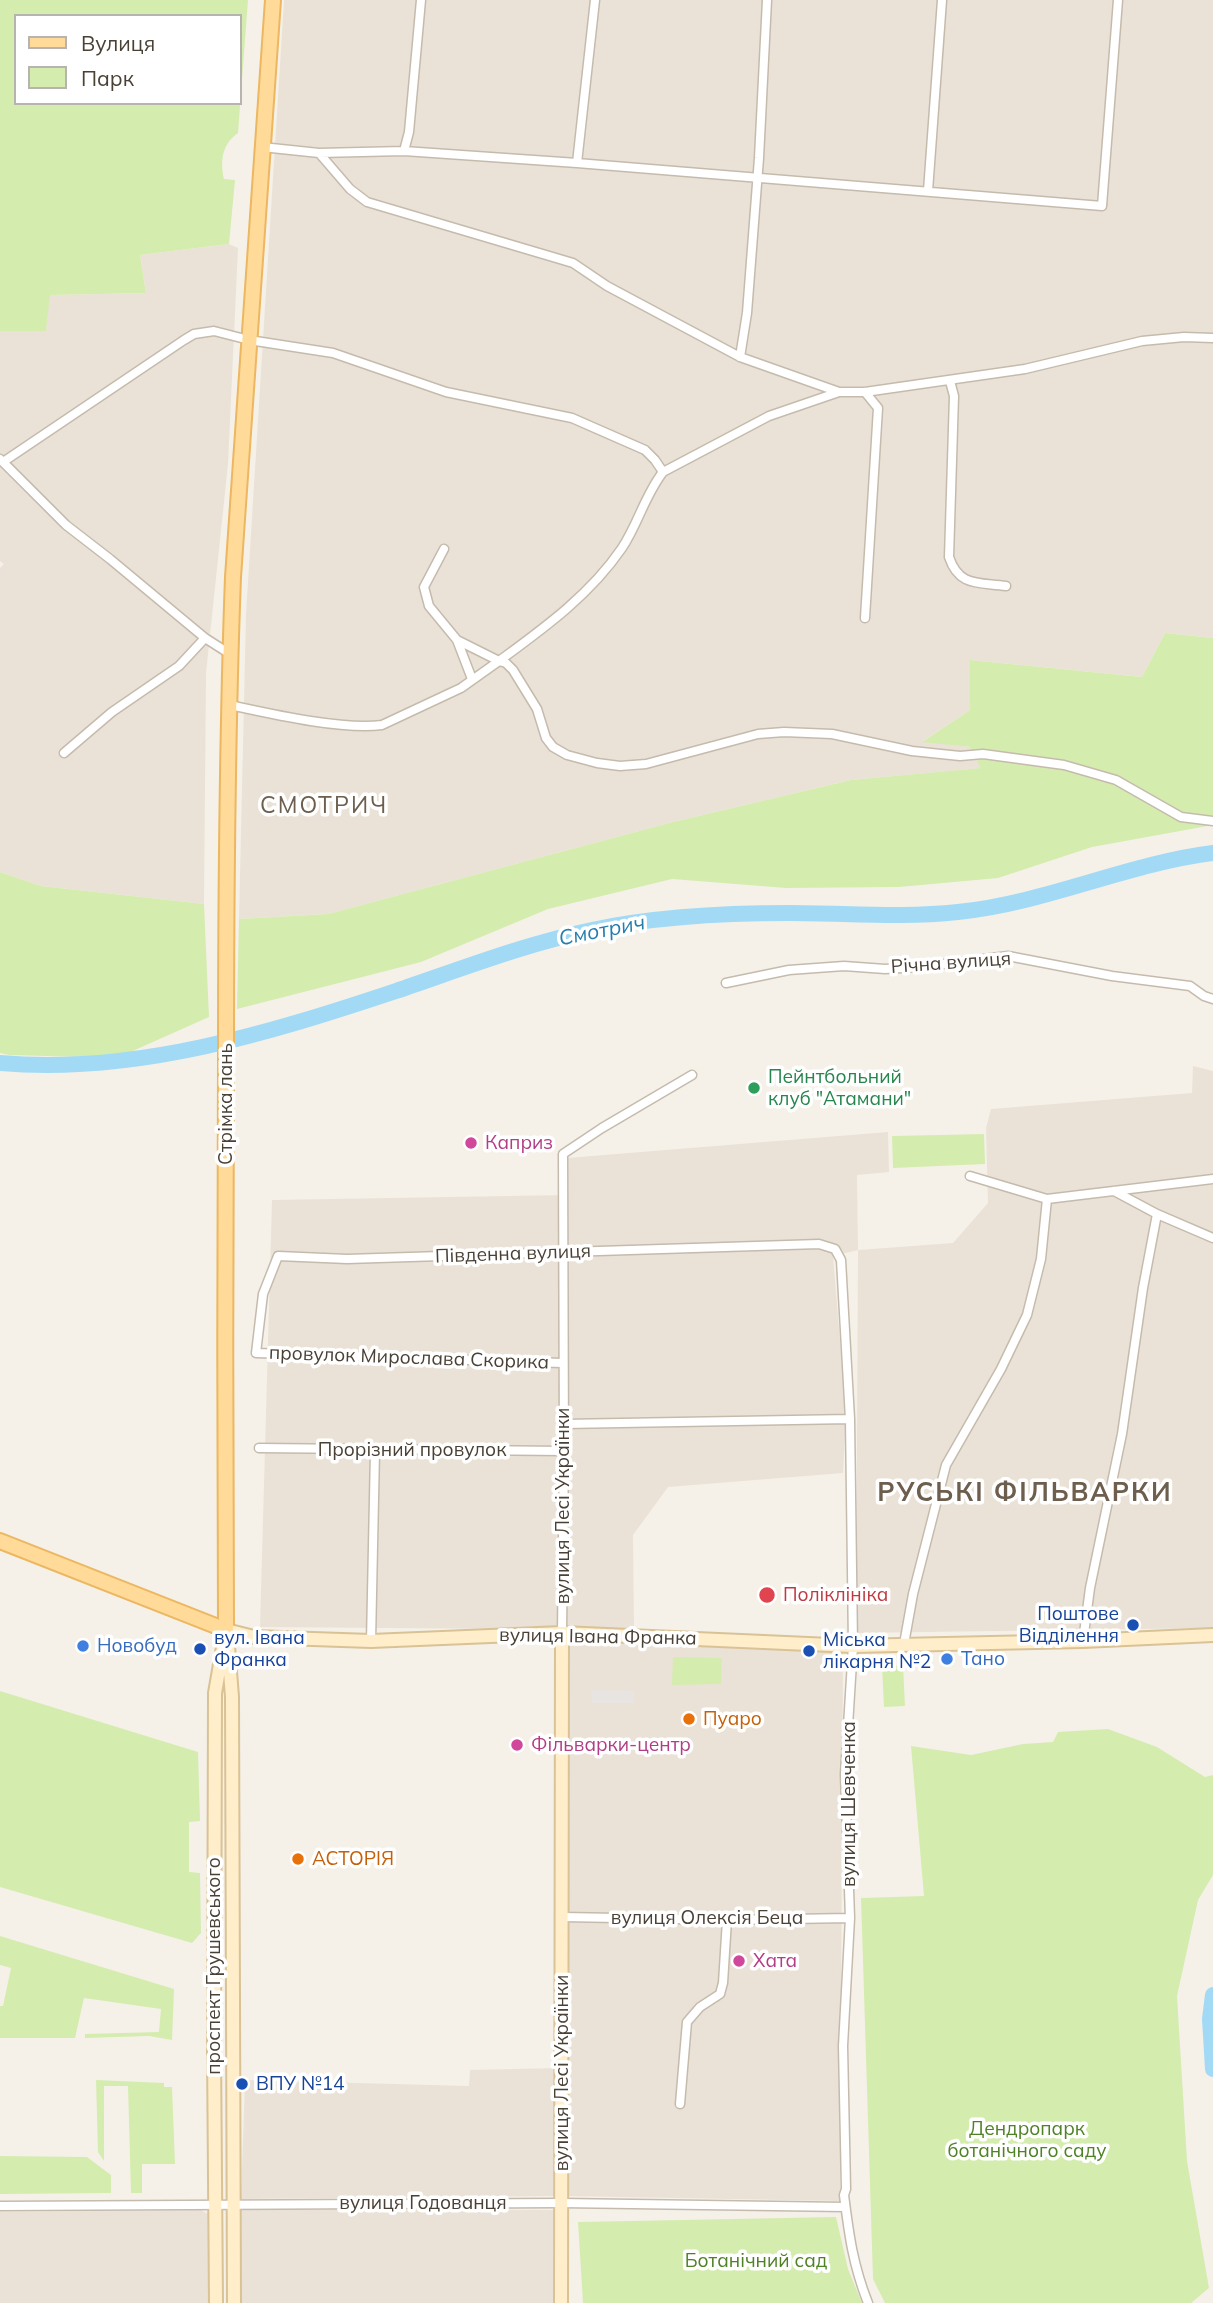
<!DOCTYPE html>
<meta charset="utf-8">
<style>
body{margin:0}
#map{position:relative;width:1213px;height:2303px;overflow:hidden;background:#f5f1e9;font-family:Mulish,sans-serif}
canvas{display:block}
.legend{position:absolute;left:14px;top:14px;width:228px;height:91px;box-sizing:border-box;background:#fff;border:2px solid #b7b3af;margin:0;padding:9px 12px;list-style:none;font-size:21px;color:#4a4136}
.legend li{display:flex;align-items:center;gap:14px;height:35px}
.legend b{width:35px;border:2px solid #b7b3af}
</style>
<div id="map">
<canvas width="1213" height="2303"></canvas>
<ul class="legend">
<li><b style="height:9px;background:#ffda98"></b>Вулиця</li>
<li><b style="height:19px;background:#d5ecaf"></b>Парк</li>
</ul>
</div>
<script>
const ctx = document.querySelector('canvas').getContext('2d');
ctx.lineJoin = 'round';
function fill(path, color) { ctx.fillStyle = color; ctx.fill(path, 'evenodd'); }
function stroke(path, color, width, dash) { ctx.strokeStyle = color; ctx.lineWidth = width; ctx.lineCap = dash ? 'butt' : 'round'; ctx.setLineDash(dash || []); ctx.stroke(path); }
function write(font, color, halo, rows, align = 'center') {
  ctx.font = font + ' Mulish,sans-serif'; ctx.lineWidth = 7; ctx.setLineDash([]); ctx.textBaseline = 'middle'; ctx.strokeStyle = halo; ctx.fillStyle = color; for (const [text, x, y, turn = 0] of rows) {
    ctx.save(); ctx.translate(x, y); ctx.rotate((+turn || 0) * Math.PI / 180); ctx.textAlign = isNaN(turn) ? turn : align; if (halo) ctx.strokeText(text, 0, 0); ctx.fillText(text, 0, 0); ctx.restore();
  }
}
const residential = new Path2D(`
 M284,0h929v638l-48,-5 -23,44 -172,-17v50l-47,31 47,6 12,21 -131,12 -178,42 -345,92 -89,5 7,-305z
 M229,244l9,4 -10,216 -22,209 -2,231 -163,-18 -41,-14v-304l4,-4 -4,-3v-230h46l3,-36 97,-2 -6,-38z
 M1193,1066l20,5v557l-357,5 2,-383 -25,6 13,158 -3,59 -175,14 -35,48 1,95 -374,-3 12,-427 295,-5v-37l321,-26 1,40 -32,3 1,75 95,-7 35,-40 -2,-75 5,-19 201,-16z
 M570,1641l273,11 -3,549 -276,-5z
 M558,2068l-2,128 -315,3 4,-119 224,6 1,-16z
 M239,2209l316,1v93h-314z
 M201,2210l10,6 -1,87h-210v-91z`);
const green = new Path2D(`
 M0,0h248l-10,133c-16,11 -18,28 -14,46l11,1 -6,64 -89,11 6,38 -96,2 -4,36h-46zM16,16h224v87h-224z
 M1165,633l48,5v187l-121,22 -94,31 -99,9 -113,1 -114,-9 -124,30 -127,53 -184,47 2,-90 89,-5 345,-92 178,-42 130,-12 -11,-21 -48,-5 48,-32v-50l172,17z
 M0,872l41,14 163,18 5,113 -92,41 -108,-3 -9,-2z
 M984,1134l1,30 -92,4 -1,-32z
 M673,1657l49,1 -1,26 -49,1z
 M903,1665l2,41 -21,1 -2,-41z
 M0,1691l198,61 2,69 -11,1v50l11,1 1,60 -9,10 -192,-56z
 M1108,1729l49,18 48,30 8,-2v100l-15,25 -21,96 10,165 22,127 -18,15h-306l-12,-24 -12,-381 63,-2 -13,-150 60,9 52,-11 30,-2 5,-10z
 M0,1936l174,53 -2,51 -23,-4 -64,2v-4l74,-2 2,-23 -77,-11 -9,40h-75v-32h3l8,-38 -11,-3z
 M96,2080l68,3v4h8l3,77h-33v29h-11l-3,-107h-24v75l-6,-9z
 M0,2156l87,1 24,18v18l-111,1z
 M836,2217l12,52 14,34h-279l-5,-81z`);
const parking = new Path2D(`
 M591,1690l43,1v12h-42z`);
const river = new Path2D(`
 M0,1063c134,12 270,-30 396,-72 65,-22 129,-47 196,-61 65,-14 132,-17 198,-17 56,0 113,5 168,-1 88,-9 168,-48 255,-59
 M1213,1995l-3,24 3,50`);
const street = new Path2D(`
 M262,147l57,6 31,36 17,13 206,61 34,23 133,71 99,35h26l160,-23 117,-28 42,-4 29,1
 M404,151l5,-19 12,-132
 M319,153l85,-2 173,12 525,43 16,-206
 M577,163l18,-163
 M928,191l14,-191
 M740,357l7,-44 12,-155 8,-158
 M950,381l4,15 -5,161c10,30 29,25 57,29
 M865,392l13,16 -13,210
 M0,459l66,66 44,34 95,79 25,16
 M3,462l181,-122 10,-6 20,-3 35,9 84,13 113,39 126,26 73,32 10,10 8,12
 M444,549l-20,38 5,19 28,34 15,39
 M457,640l42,21c45,-33 91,-66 123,-113 16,-24 23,-53 41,-76l106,-56 70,-24
 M230,705c42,9 111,25 152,20l79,-37 38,-27 7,2 7,7 24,39 9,29 7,9 14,8 30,8 23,3 26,-2 112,-30 26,-2 48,2 80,17 48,5 23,-2 81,11 52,15 65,37 32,4
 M64,753l48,-41 67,-46 26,-28
 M726,983l63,-13 55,-4 41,3 34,-2 89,-11 104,20 78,10 14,10 9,3
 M970,1176l77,23 166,-20
 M1114,1191l43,23 56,24
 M562,1363l-306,-10 7,-59 15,-38 69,3 472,-15 16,5 6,11 9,159 3,227 -8,128 5,144 -7,128 3,143 -2,6c5,40 9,70 24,108
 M564,1424l286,-5
 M259,1448l305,3
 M562,1633l2,-182 -1,-297 39,-26 90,-53
 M371,1641l4,-190
 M1083,1641l7,-53 32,-154 21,-146 14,-74
 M904,1644l9,-50 33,-129 55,-96 26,-54 14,-56 6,-60
 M563,1917l164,3 123,-2
 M680,2104l7,-82 13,-15 20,-13 3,-11 4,-63
 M0,2206l561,-3 284,4`);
const secondary = new Path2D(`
 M226,1630l28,7 117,4 191,-8 291,13 230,-5 130,-6
 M228,1646l4,51 2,606
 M216,2303l-2,-253 1,-357 11,-63
 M561,2303l1,-670`);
const primary = new Path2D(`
 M0,1541l226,89c-1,-191 -1,-381 0,-572 0,-160 1,-320 7,-481l40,-577`);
const markers = [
 [754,1088,7,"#2e9e5b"],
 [471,1143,7,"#d1479c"],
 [767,1595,9,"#e0444e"],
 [1133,1625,7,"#1a4fb4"],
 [83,1646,7,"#3f7fe0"],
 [200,1649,7,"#1a4fb4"],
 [809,1651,7,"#1a4fb4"],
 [947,1659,7,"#3f7fe0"],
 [689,1719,7,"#e8710a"],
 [517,1745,7,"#d1479c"],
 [298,1859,7,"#e8710a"],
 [739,1961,7,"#d1479c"],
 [242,2084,7,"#1a4fb4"]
];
const streetNames = [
 ["Річна вулиця",951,963,-4],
 ["Стрімка лань",226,1104,-90],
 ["Південна вулиця",513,1254,-2],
 ["провулок Мирослава Скорика",409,1358,2],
 ["Прорізний провулок",412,1450],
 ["вулиця Лесі Українки",563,1506,-90],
 ["вулиця Івана Франка",598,1637,1],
 ["вулиця Шевченка",849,1804,-90],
 ["вулиця Олексія Беца",707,1918],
 ["проспект Грушевського",214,1966,-90],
 ["вулиця Лесі Українки",562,2073,-90],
 ["вулиця Годованця",423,2203]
];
const leisureNames = [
 ["Пейнтбольний",768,1077],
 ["клуб \"Атамани\"",768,1099]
];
const hotelNames = [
 ["Каприз",485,1143],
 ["Фільварки-центр",531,1745],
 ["Хата",753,1961]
];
const healthNames = [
 ["Поліклініка",783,1595]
];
const transitNames = [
 ["Поштове",1119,1614,"right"],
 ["Відділення",1119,1636,"right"],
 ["вул. Івана",214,1638],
 ["Франка",214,1660],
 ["Міська",823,1640],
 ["лікарня №2",823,1662],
 ["ВПУ №14",256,2084]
];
const shopNames = [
 ["Новобуд",97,1646],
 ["Тано",961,1659]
];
const foodNames = [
 ["Пуаро",703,1719],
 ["АСТОРІЯ",312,1859]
];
const parkNames = [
 ["Дендропарк",1027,2129],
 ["ботанічного саду",1027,2151],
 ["Ботанічний сад",756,2261]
];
const waterNames = [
 ["Смотрич",602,931,-11]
];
const quarterNames = [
 ["СМОТРИЧ",324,806]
];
const districtNames = [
 ["РУСЬКІ ФІЛЬВАРКИ",1025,1493]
];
fill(residential, '#eae2d7');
fill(green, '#d5ecaf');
fill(parking, '#e7e4e1');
stroke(river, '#a2daf6', 16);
stroke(street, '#c5bbad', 11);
stroke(secondary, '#d9c296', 16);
stroke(primary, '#ecb760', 18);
stroke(street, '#fff', 8);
stroke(secondary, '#ffeec9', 12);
stroke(primary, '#ffda98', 14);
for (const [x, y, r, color] of markers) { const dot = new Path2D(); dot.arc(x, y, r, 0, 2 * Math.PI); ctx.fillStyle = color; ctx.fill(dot); stroke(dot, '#fff', 2.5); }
write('19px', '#4a4136', '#fff', streetNames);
write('19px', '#27864d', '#fff', leisureNames, 'left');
write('19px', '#b23c85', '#fff', hotelNames, 'left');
write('19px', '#be3a42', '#fff', healthNames, 'left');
write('19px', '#164399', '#fff', transitNames, 'left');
write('19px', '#366cbe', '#fff', shopNames, 'left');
write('19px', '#c56008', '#fff', foodNames, 'left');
write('19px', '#4f8125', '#fff', parkNames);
write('italic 21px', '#257ead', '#fff', waterNames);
ctx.letterSpacing = '2px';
write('23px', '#6d5e4d', '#fff', quarterNames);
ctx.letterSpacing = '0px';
ctx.letterSpacing = '2px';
write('bold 26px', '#6d5e4d', '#fff', districtNames);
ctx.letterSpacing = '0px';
</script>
